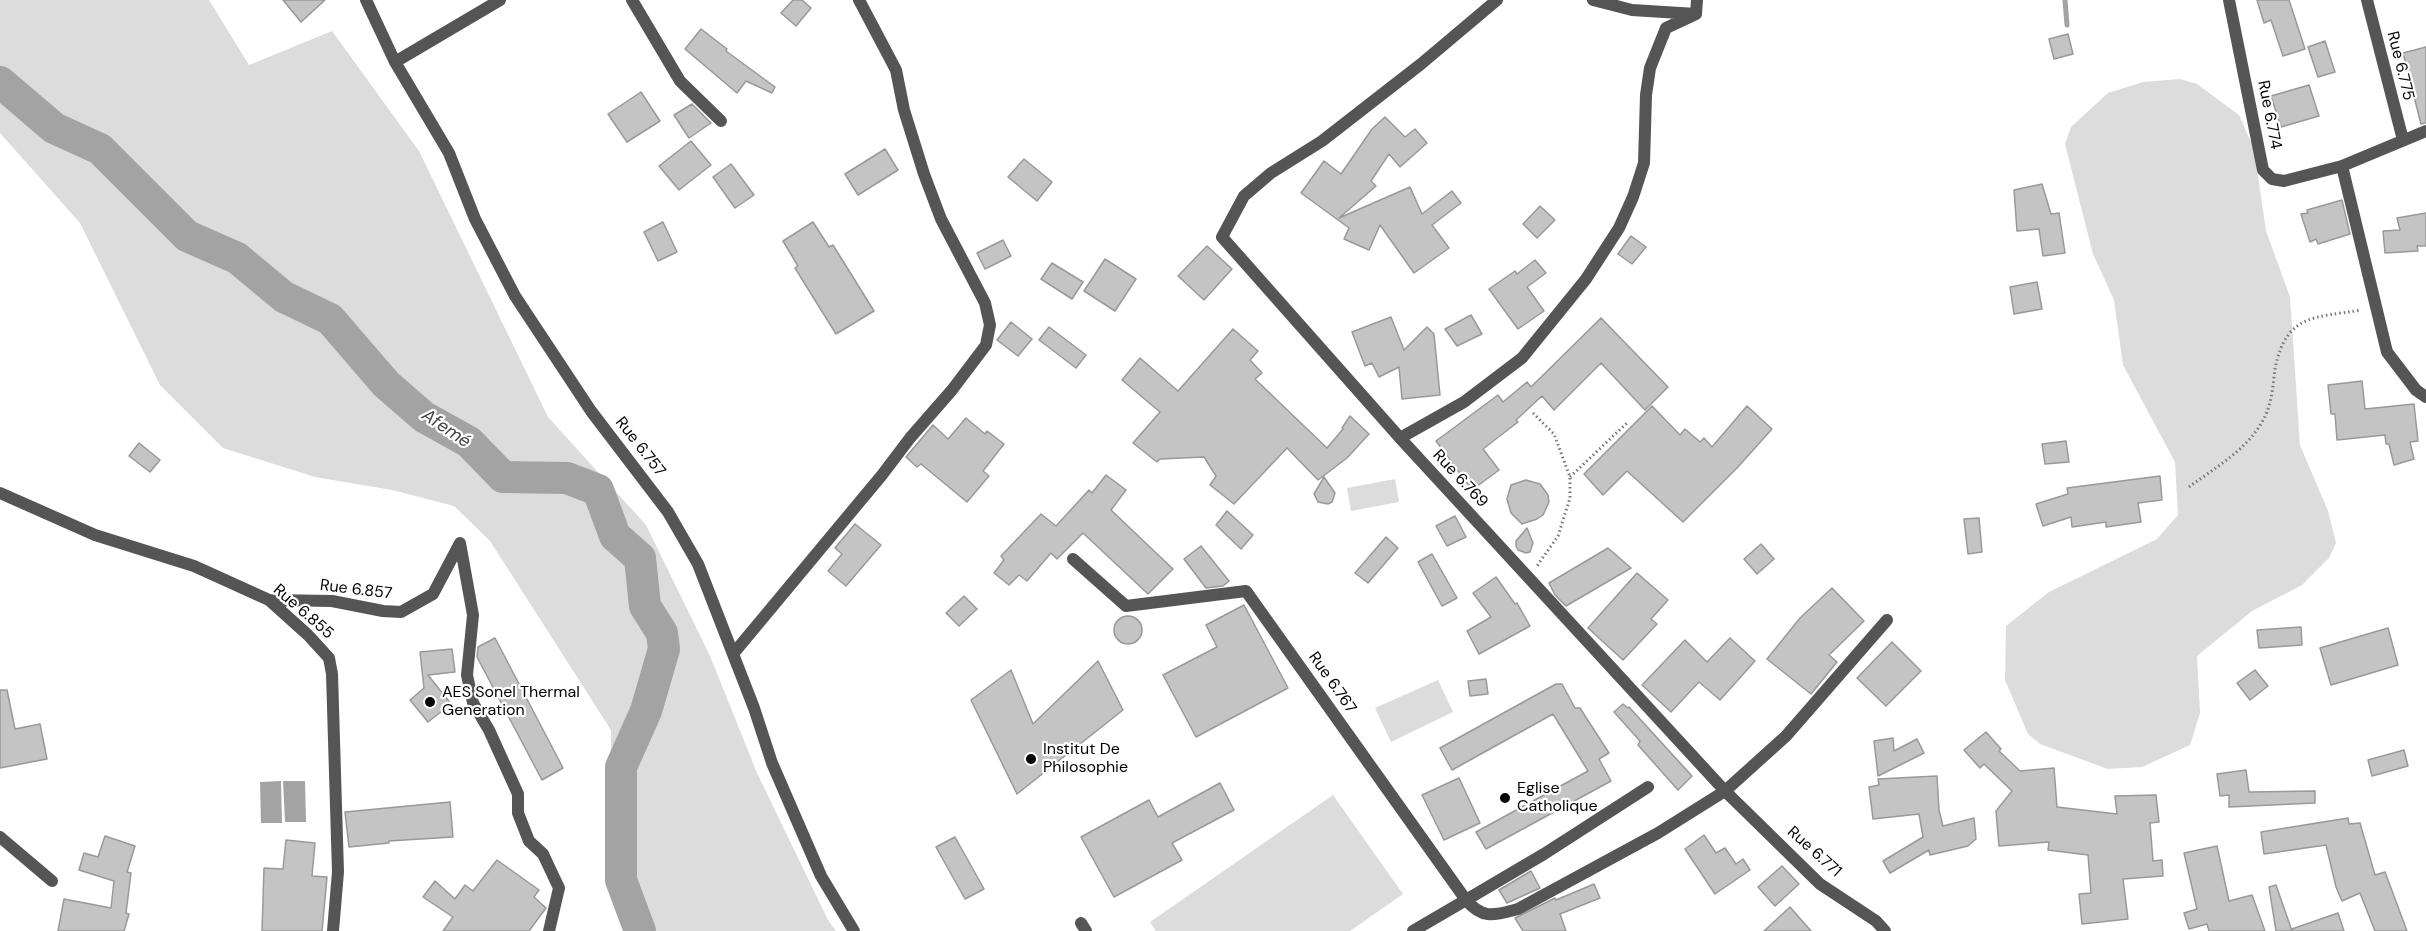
<!DOCTYPE html>
<meta charset="utf-8">
<style>
body{margin:0}
canvas{display:block;background:#fff}
</style>
<canvas width="2426" height="931"></canvas>
<script>
const ctx = document.querySelector('canvas').getContext('2d');
ctx.lineJoin = 'round';
function fill(path, color) { ctx.fillStyle = color; ctx.fill(path, 'evenodd'); }
function stroke(path, color, width, dash) { ctx.strokeStyle = color; ctx.lineWidth = width; ctx.lineCap = dash ? 'butt' : 'round'; ctx.setLineDash(dash || []); ctx.stroke(path); }
function write(font, color, halo, rows, align = 'center') {
  ctx.font = font + ' "DM Sans",sans-serif'; ctx.lineWidth = 4.5; ctx.setLineDash([]); ctx.textBaseline = 'middle'; ctx.strokeStyle = halo; ctx.fillStyle = color; for (const [text, x, y, turn = 0] of rows) {
    ctx.save(); ctx.translate(x, y); ctx.rotate((+turn || 0) * Math.PI / 180); ctx.textAlign = isNaN(turn) ? turn : align; if (halo) ctx.strokeText(text, 0, 0); ctx.fillText(text, 0, 0); ctx.restore();
  }
}
const green = new Path2D(`
 M0,0h209l40,65 83,-34 87,120 129,266 98,108 64,131 47,117 71,147 8,11h-211l-13,-76 -1,-125 -121,-189 -36,-35 -62,-16 -77,-13 -92,-29 -63,-63 -80,-162 -80,-90z
 M2180,79l17,5 42,31 15,34 12,82 24,66 10,148 28,66 8,32 -7,15 -27,27 -50,26 -55,45 3,57 -10,32 -48,22 -34,2 -68,-25 -12,-10 -23,-54 1,-54 43,-34 108,-53 21,-24 -3,-53 -52,-97 -9,-65 -21,-46 -28,-110 6,-17 37,-34 35,-11z
 M1395,479l4,23 -48,9 -4,-23z
 M1438,680l15,32 -62,30 -16,-34z
 M1333,795l70,99 -53,37h-194l-6,-9z`);
const water = new Path2D(`
 M281,781l1,42h-21l-1,-41z
 M283,781h22l1,41h-21z`);
const stream = new Path2D(`
 M2065,0l2,25`);
const river = new Path2D(`
 M0,82l54,46 46,21 87,87 50,22 47,39 46,22 56,65 38,33 45,25 34,35 64,1 31,12 17,46 25,22 5,48 17,27 2,16 -18,62 -25,56v113l19,51`);
const building = new Path2D(`
 M283,0h42l-24,22z
 M793,0h9l9,8 -15,18 -15,-13z
 M2257,0h32l16,49 -22,7 -12,-36 -7,3z
 M701,29l26,20 -1,2 49,36 -3,6 -26,-12 -9,12 -52,-44z
 M2068,34l5,20 -19,5 -5,-20z
 M2325,41l10,31 -17,5 -10,-30z
 M2426,47v76l-5,1 -18,-71z
 M2309,85l10,31 -38,11 -10,-31z
 M641,92l19,29 -33,21 -19,-28z
 M692,104l19,19 -22,15 -15,-23z
 M1385,117l20,20 10,-8 12,14 -27,24 -11,-13 -18,27 5,5 -37,32 71,-31 12,27 30,-23 9,12 -29,22 17,23 -35,25 -34,-48 -11,25 -25,-11 5,-11 -48,-35 23,-32 17,13 31,-45z
 M691,141l20,24 -32,25 -20,-24z
 M885,149l13,21 -40,25 -13,-21z
 M1024,159l28,23 -15,19 -29,-24z
 M731,164l23,31 -19,13 -22,-31z
 M2042,184l9,30 8,-1 6,40 -22,3 -4,-27 -22,2 -3,-41z
 M2342,200l8,34 -32,10 -2,-5 -6,3 -9,-28 7,-1 -1,-3z
 M1540,206l15,14 -18,18 -14,-14z
 M2426,213v33h-9l1,5 -33,2 -2,-22 17,-1 -3,-12z
 M663,222l14,30 -19,9 -14,-29z
 M813,222l16,25 4,-2 41,66 -38,23 -41,-66 3,-2 -15,-25z
 M1631,236l15,11 -14,17 -14,-10z
 M1003,240l8,16 -26,13 -8,-16z
 M1207,246l25,23 -28,31 -26,-24z
 M1105,259l31,20 -21,32 -31,-20z
 M1535,260l11,13 -19,14 17,24 -26,18 -29,-40 26,-18 2,3z
 M1052,263l31,19 -11,17 -31,-20z
 M2037,282l5,27 -28,5 -4,-27z
 M1471,315l11,19 -25,12 -12,-17z
 M1391,317l13,33 23,-23 7,7 6,61 -38,4 -3,-32 -20,10 -7,-14 -7,3 -13,-34z
 M1601,318l67,69 -23,23 -44,-47 -47,47 -12,-14 -26,24 2,2 -35,27 16,21 -27,20 -36,-49 62,-46 5,7 24,-20 4,5z
 M1011,322l21,17 -14,17 -21,-16z
 M1049,327l37,28 -10,13 -37,-28z
 M1233,329l25,22 -8,9 12,13 -7,6 72,69 16,-19 -1,-1 8,-12 19,18 -22,24 -29,22 -31,-32 -53,56 -24,-19 6,-9 -12,-19 -44,2 -3,3 -24,-19 27,-31 -38,-32 18,-22 38,33z
 M2362,381l3,28 49,-5 4,37 -8,1 4,17 -20,6 -5,-21h-3l-1,-9 -48,5 -2,-26h-4l-3,-29z
 M1652,406l28,29 5,-6 15,13 4,-4 8,9 35,-41 25,23 -35,39 -54,54 -56,-51 -24,24 -19,-21z
 M966,418l19,16 2,-3 17,13 -21,27 6,5 -22,26 -46,-38 -4,3 -11,-10 27,-32 15,14z
 M2066,441l3,21 -24,2 -3,-20z
 M139,443l21,17 -10,12 -21,-16z
 M1106,475l20,15 -15,20 62,59 -25,25 -65,-61 -26,26 -6,-6 -24,28 -8,-6 -10,10 -15,-12 10,-13 -3,-4 40,-42 15,12 33,-36 3,3z
 M2160,476l2,24 -24,3 3,19 -35,5v-5l-34,5 -1,-10 -28,9 -7,-22 32,-10 -1,-6z
 M1324,477l11,16 -3,9 -4,2 -10,-2 -4,-8z
 M1526,480l14,4 8,11 1,7 -6,13 -6,4 -15,5 -11,-11 -4,-14 4,-14z
 M1227,511l26,24 -12,14 -25,-24z
 M1455,516l11,21 -19,9 -11,-20z
 M1979,518l3,34 -14,2 -4,-35z
 M855,524l26,21 -35,41 -18,-15 14,-17 -7,-6z
 M1527,528l6,15 -3,9 -4,1 -8,-3 -2,-4v-5z
 M1386,537l12,11 -30,35 -13,-10z
 M1761,544l13,15 -17,15 -13,-15z
 M1201,546l28,35 -6,5 -17,2 -22,-29z
 M1608,548l23,20 -65,38 -11,-11 -6,-12z
 M1432,554l25,44 -15,8 -24,-44z
 M1637,573l31,27 -17,19 6,5 -34,36 -35,-32z
 M1496,577l19,27 2,-1 13,23 -51,28 -12,-23 24,-14 -18,-24z
 M1832,588l32,33 -35,34 8,7 -26,32 -44,-35 33,-41z
 M964,596l13,13 -18,17 -13,-13z
 M1244,605l44,83 -92,49 -33,-62 54,-28 -11,-22z
 M1114 630a14 14 0 1 1 28 0a14 14 0 1 1-28 0Z
 M2301,627l1,18 -43,3 -2,-18z
 M2388,628l10,37 -67,20 -11,-37z
 M495,638l68,130 -21,12 -65,-123 1,-10z
 M1730,638l25,23 -35,39 -21,-18 -28,30 -29,-27 43,-45 22,22z
 M1892,642l29,29 -35,35 -29,-28z
 M452,649l3,23 -27,3 23,29 -23,18 -18,-22 14,-12 -4,-36z
 M1098,661l25,49 -106,84 -46,-94 40,-30 22,54z
 M2255,670l13,16 -18,14 -13,-17z
 M1486,679l2,15 -18,2 -2,-15z
 M1556,684h6l13,24h5l29,45 -10,6 12,22 -125,68 -10,-17 112,-61 -35,-57 -101,56 -12,-22z
 M0,690h7l8,39 25,-5 7,35 -47,9z
 M1623,704l5,4 1,-1 63,69 -14,14 -40,-45 2,-4 -26,-29z
 M1986,732l15,17 -2,2 21,20 34,-3 3,39 60,7 -2,-18 41,-1 3,27 -9,1 3,38 9,-1 1,16 -40,3 5,40 -46,5 -3,-30 12,-1 -3,-38 -40,-5 1,-8 -50,4 -3,-35 16,-20 -28,-27 -4,4 -16,-18z
 M1893,738l1,13 23,-12 7,14 -46,23 -4,-35z
 M2404,750l4,16 -36,10 -4,-16z
 M2246,770l3,22 66,-1v12l-86,4v-12l-9,1 -3,-22z
 M1937,776l2,34 4,16 31,-8 2,21 -8,7 -38,9 -1,-5 -39,23 -7,-12 40,-24 -4,-23 -46,5 -4,-32 10,-2 -1,-6z
 M1459,778l21,45 -36,17 -22,-45z
 M1220,783l14,27 -62,33 10,17 -68,37 -33,-60 68,-37 9,17z
 M450,802l3,35 -64,4v2l-40,4 -4,-35z
 M2348,818l1,6 11,-1 15,52 10,-3 22,59h-32l-15,-38 -18,8 -6,-14 -10,-42 -62,9 -3,-22z
 M1704,835l12,18 9,-5 11,16 7,-5 7,11 -35,24 -30,-45z
 M105,836l30,10 -8,26 4,1 -5,40 3,1 -5,17h-66l6,-32 47,9 3,-27 -35,-11 5,-17 14,4z
 M955,837l29,52 -19,10 -29,-52z
 M286,840l29,3 -3,33 15,1 -5,54h-60l2,-63 19,1z
 M2217,846l12,55 23,-6 13,36h-56l-2,-7 -18,5 -5,-16 13,-4 -13,-56z
 M497,860l42,30 -5,7 12,11 -17,23h-86l10,-14 -30,-20 12,-16 20,18 10,-14 8,6z
 M1782,866l17,18 -24,22 -17,-19z
 M1531,871l9,17 -33,15 -8,-13z
 M1594,884l6,14 -40,16 6,17h-43l-8,-13 40,-20 1,2z
 M2276,885l16,46h-16l-7,-44z
 M1790,907l21,24h-47z
 M2338,913l6,18h-51l-1,-2z`);
const path = new Path2D(`
 M1533,413l21,21 16,43v21l-12,38 -21,30
 M1570,477l58,-55
 M2189,487c27,-20 63,-40 77,-73 6,-13 7,-30 9,-45 11,-56 40,-51 86,-59`);
const street = new Path2D(`
 M366,0l29,62 54,91 26,66 40,77 76,115 77,101 30,52 56,144 18,55 49,113 33,55
 M632,0l48,81 41,40
 M1497,0l-76,64 -99,77 -51,32 -27,23 -22,41 178,201 325,353 -67,42 -140,76c-23,6 -35,11 -52,-9l78,-46 104,-67
 M1593,0l39,10 64,4 1,-14
 M2229,0l34,170 9,9 12,2 58,-15 84,-35
 M2367,0l36,140
 M395,62l105,-62
 M2342,166l45,186 29,38 10,7
 M1400,438l64,-36 58,-44 64,-79 33,-51 14,-31 11,-34 2,-68 4,-27 16,-40 30,-14
 M0,493l95,42 99,31 75,34 39,35 21,23 3,16 6,198 -5,59
 M1073,559l53,47 120,-15 220,309 -53,31
 M269,600l63,1 51,10 18,1 32,-18 27,-51 13,72 -6,60 6,28 16,27 29,64v19l11,28 14,13 16,34 -10,43
 M733,654l149,-179 28,-37 42,-48 34,-45 4,-20 -5,-22 -44,-84 -17,-45 -20,-64 -8,-40 -37,-70
 M0,837l52,44
 M1081,923l5,8
 M1885,931l-9,-10 -56,-37 -95,-93 61,-55 101,-116`);
const markers = [
 [430,702,6,"#000"],
 [1031,759,6,"#000"],
 [1505,798,6,"#000"]
];
const streetNames = [
 ["Rue 6.775",2400,66,76],
 ["Rue 6.774",2269,115,79],
 ["Rue 6.757",640,447,52],
 ["Rue 6.769",1460,479,47],
 ["Rue 6.857",356,590,7],
 ["Rue 6.855",303,612,41],
 ["Rue 6.767",1332,683,55],
 ["Rue 6.771",1814,852,42]
];
const poiNames = [
 ["AES Sonel Thermal",442,693],
 ["Generation",442,711],
 ["Institut De",1043,750],
 ["Philosophie",1043,768],
 ["Eglise",1517,789],
 ["Catholique",1517,807]
];
const waterNames = [
 ["Afemé",446,429,34]
];
fill(green, '#dcdcdc');
fill(water, '#a3a3a3');
stroke(stream, '#a3a3a3', 5);
stroke(river, '#a3a3a3', 32);
fill(building, '#c4c4c4');
stroke(building, '#999', 1.5);
stroke(path, '#777', 3, [1.5, 3]);
stroke(street, '#555', 12);
for (const [x, y, r, color] of markers) { const dot = new Path2D(); dot.arc(x, y, r, 0, 2 * Math.PI); ctx.fillStyle = color; ctx.fill(dot); stroke(dot, '#fff', 2); }
write('16px', '#000', '#fff', streetNames);
write('16px', '#000', '#fff', poiNames, 'left');
write('italic 18px', '#444', '#fff', waterNames);
</script>
